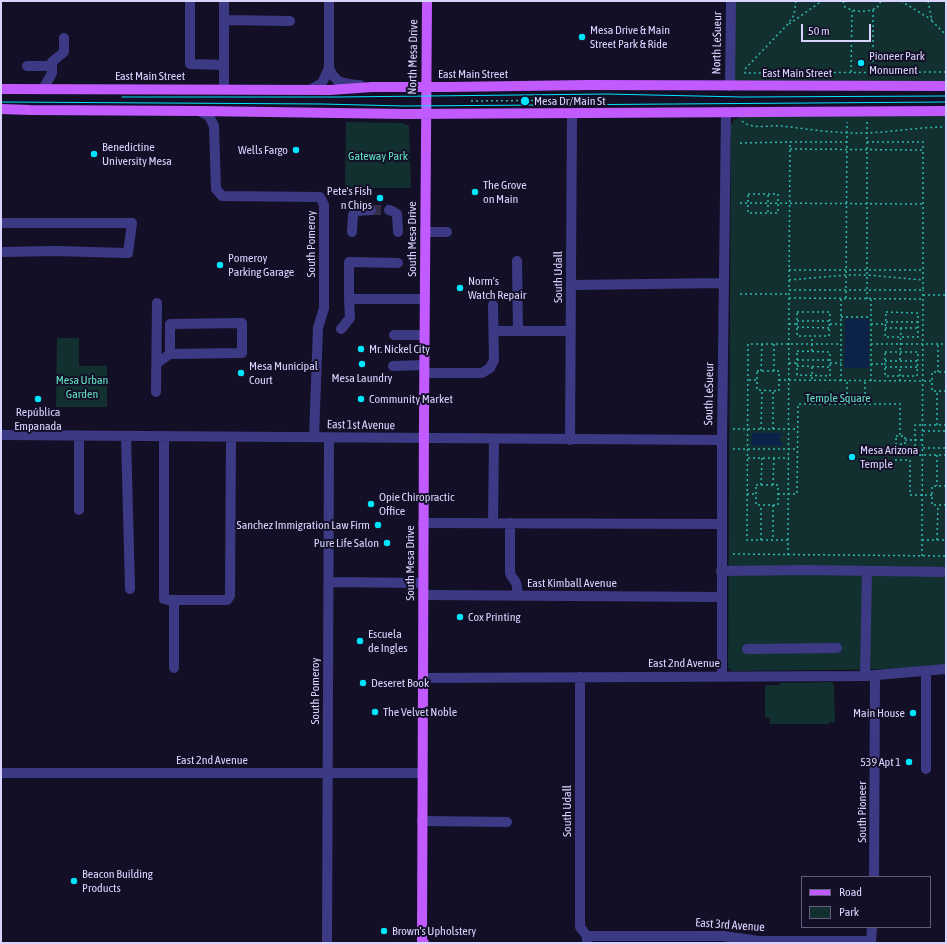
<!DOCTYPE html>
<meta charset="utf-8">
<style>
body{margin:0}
#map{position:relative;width:947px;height:944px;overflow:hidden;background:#130f26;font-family:"Asap Condensed",sans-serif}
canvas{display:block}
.frame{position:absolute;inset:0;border:2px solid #d9d4ff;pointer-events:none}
.legend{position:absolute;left:801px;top:876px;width:130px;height:52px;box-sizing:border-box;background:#130f26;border:1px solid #625e7d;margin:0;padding:5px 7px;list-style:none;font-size:12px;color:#d9d4ff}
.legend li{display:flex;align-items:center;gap:8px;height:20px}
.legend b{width:20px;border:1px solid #625e7d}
.scale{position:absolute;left:801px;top:24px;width:70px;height:18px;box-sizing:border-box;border:2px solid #d9d4ff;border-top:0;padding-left:5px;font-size:12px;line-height:14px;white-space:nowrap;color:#d9d4ff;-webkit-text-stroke:3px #130f26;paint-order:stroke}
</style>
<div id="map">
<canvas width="947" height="944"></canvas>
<div class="frame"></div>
<ul class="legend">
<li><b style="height:5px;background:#c25bff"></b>Road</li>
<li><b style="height:11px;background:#12302f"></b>Park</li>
</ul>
<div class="scale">50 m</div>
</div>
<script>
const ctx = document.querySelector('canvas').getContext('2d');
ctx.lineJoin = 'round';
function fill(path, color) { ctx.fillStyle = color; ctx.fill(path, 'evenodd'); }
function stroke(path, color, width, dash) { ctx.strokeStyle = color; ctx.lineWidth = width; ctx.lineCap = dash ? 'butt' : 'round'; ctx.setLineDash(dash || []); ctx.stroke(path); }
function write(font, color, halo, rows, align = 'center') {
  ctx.font = font + ' "Asap Condensed",sans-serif'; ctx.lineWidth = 4; ctx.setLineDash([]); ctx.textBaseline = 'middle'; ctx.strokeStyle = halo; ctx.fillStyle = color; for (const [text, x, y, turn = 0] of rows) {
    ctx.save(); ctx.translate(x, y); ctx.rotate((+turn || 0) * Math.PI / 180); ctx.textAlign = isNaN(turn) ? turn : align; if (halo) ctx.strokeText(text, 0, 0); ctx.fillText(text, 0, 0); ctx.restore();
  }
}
const green = new Path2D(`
 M731,1h215v85h-216z
 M946,115v550l-41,4 -173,2 -2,-1 -2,-3 3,-542 3,-5 6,-3z
 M346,122l57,1 6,3 2,62h-66z
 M57,338h22v28h28v41h-51z
 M832,682l2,3 1,37h-6v2h-59v-6l-5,-1v-30l1,-2h14v-2z
 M600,942h106l4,1h-113z`);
const water = new Path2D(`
 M845,319h24v49h-25z
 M752,433h32l-3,2 -2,4 5,7h-33z`);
const minorTunnel = new Path2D(`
 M371,210h18`);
const path = new Path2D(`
 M796,1l-2,14 -7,10 -42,44v4l201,-1
 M843,1l2,6c11,6 21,5 32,1l4,-7
 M901,1l31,19
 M928,1l4,20 14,14
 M873,10v62
 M789,24l33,-23
 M851,72l1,-61
 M471,101l118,-1
 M742,121c10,9 26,4 39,5 28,3 57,8 85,7 27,-1 53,-6 80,-6
 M867,142h56v8
 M740,143l50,-1
 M790,149l133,1v140h-134l1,-148h57
 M748,194h30v19h-30z
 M740,203l182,1
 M768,212v-18
 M789,270h134
 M789,280l57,-5h21l56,5
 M740,294h49
 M923,295h23
 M789,298l134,1
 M846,298l1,-176
 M867,299v-177
 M797,312h33l-1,24h-32z
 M886,312l32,1v24h-33z
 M841,317h30
 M797,321h32
 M886,322h32
 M789,324h8
 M830,324h11
 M871,324h15
 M797,327l32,1
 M885,328h33
 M871,344h75
 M797,351l33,1v24l-33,-1z
 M812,351v-15
 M885,352h33l-1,24h-32z
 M797,360h32
 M900,360l1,-32
 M885,361h32
 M789,363h8
 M830,363h11
 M871,364h14
 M797,366l32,1
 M812,367v13
 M885,367h32
 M757,371h22v20l-22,-1z
 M761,371l1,-27
 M774,371v-27
 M938,372v-28
 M946,372h-14v19h14
 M749,380h8
 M779,380l153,1
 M841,381v-83
 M871,381v-82
 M900,381v-14
 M847,404v-23
 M865,404v-23
 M937,425v-34
 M946,425h-31v30h31
 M733,429h64
 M761,429l1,-38
 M773,429v-38
 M923,431h23
 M896,436h9v8h-9z
 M905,440h18
 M923,448h23
 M733,449h64
 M937,455v31
 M748,458h41
 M895,460h15v35h22
 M756,485h22v20h-22z
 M761,485l1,-27
 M773,485l1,-27
 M946,486h-14v19h14
 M747,494h9
 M778,494h19l1,-90h102v32
 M773,505v35
 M761,540v-35
 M788,540h-41l1,-196h93
 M922,540h24
 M937,540l1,-35
 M733,554l213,2
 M788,555l1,-265
 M922,556l1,-266`);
const minor = new Path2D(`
 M190,1v63l34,1
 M329,1v67c6,16 16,16 31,17
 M224,20l66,1
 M27,66h25
 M730,86l1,-85
 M43,89l9,-16v-11l12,-10v-14
 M224,89v-88
 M310,90l12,-7 7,-15
 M199,111l10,5 5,10 2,63 6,7 98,1 4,8v103l-6,20 -4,109
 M389,210l3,1 5,3 1,18
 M1,223h131l-4,30 -73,-2 -54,1
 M352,232l1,-17 3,-4 15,-1
 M425,232h22
 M517,261l1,70
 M571,285l153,-2
 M349,299v-37l49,1
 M341,329l9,-11 -1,-19h76
 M494,331h76
 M394,335h30
 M157,363l13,-9 72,-1v-30l-72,1v30
 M393,366l31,-1
 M424,373h58l8,-5 4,-8 -1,-55
 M156,392l1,-89
 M1,435c240,2 480,5 721,5
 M79,436v74
 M126,436l4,153
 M164,436v163l4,1h59l3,-4 1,-159
 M570,440l2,-326
 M423,523l299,1
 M493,523l1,-83
 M510,523v50c1,4 3,5 5,8 3,4 2,10 2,15
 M721,571l85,-1 140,2
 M329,582l94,1
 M423,595l299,2
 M174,600v68
 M747,649l90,-1
 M926,671v98
 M722,676v-236l4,-328
 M865,676l2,-105
 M580,677v250l7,9v7
 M423,678l442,-2 81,-7
 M1,773h421
 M422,821l85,1
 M874,877l1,-202
 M587,936h136l36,5h112
 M327,943l2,-505
 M871,943l1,-16`);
const major = new Path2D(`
 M1,89l329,1 42,-3h76l141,-2 357,1
 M1,109l29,1 169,1 206,3 541,-3
 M424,943l-2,-3 2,-524 3,-415`);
const tram = new Path2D(`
 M122,97h216l269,-3 135,3 204,-1
 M1,102l321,2 83,2 541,-4`);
const markers = [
 [582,37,4,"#00e5ff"],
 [861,63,4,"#00e5ff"],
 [525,101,5,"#00e5ff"],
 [296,150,4,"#00e5ff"],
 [94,154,4,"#00e5ff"],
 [475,192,4,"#00e5ff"],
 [380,198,4,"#00e5ff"],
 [220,265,4,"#00e5ff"],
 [460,288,4,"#00e5ff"],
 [361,349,4,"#00e5ff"],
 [362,364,4,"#00e5ff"],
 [241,373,4,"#00e5ff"],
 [38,399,4,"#00e5ff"],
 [361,399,4,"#00e5ff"],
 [852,457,4,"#00e5ff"],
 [371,504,4,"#00e5ff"],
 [378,525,4,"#00e5ff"],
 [387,543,4,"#00e5ff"],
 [460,617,4,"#00e5ff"],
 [360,641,4,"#00e5ff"],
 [363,683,4,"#00e5ff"],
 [375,712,4,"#00e5ff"],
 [913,713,4,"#00e5ff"],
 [909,762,4,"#00e5ff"],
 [74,881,4,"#00e5ff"],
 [384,931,4,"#00e5ff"]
];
const poiNames = [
 ["Mesa Drive & Main",590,30],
 ["Street Park & Ride",590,44],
 ["Pioneer Park",869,56],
 ["Monument",869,70],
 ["Mesa Dr/Main St",534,101],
 ["Benedictine",102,147],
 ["University Mesa",102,161],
 ["Wells Fargo",288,150,"right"],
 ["The Grove",483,185],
 ["on Main",483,199],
 ["Pete's Fish",372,191,"right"],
 ["n Chips",372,205,"right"],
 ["Pomeroy",228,258],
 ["Parking Garage",228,272],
 ["Norm's",468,281],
 ["Watch Repair",468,295],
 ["Mr. Nickel City",369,349],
 ["Mesa Municipal",249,366],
 ["Court",249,380],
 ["Mesa Laundry",362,378,"center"],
 ["Community Market",369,399],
 ["República",38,412,"center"],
 ["Empanada",38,426,"center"],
 ["Mesa Arizona",860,450],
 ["Temple",860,464],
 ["Opie Chiropractic",379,497],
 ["Office",379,511],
 ["Sanchez Immigration Law Firm",370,525,"right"],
 ["Pure Life Salon",379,543,"right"],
 ["Cox Printing",468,617],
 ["Escuela",368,634],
 ["de Ingles",368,648],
 ["Deseret Book",371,683],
 ["The Velvet Noble",383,712],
 ["Main House",905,713,"right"],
 ["539 Apt 1",901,762,"right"],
 ["Beacon Building",82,874],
 ["Products",82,888],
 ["Brown's Upholstery",392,931]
];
const streetNames = [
 ["North LeSueur",717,43,-89],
 ["North Mesa Drive",413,57,-89],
 ["East Main Street",797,73],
 ["East Main Street",473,74],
 ["East Main Street",150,76],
 ["South Mesa Drive",412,239,-90],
 ["South Pomeroy",311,244,-90],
 ["South Udall",558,277,-90],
 ["South LeSueur",709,394,-89],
 ["East 1st Avenue",361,425,1],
 ["South Mesa Drive",410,563,-90],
 ["East Kimball Avenue",572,583],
 ["East 2nd Avenue",684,663],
 ["South Pomeroy",315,691,-90],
 ["East 2nd Avenue",212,760],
 ["South Udall",567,811,-90],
 ["South Pioneer",862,812,-90],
 ["East 3rd Avenue",730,925,4]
];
const parkNames = [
 ["Gateway Park",378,156],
 ["Mesa Urban",82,380],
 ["Garden",82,394],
 ["Temple Square",838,398]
];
fill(green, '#12302f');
fill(water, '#0c2248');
stroke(minorTunnel, '#312d47', 10, [10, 5]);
stroke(path, '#2fb8b0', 1.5, [2, 3]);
stroke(minor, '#3d3a85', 10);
stroke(major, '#c25bff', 10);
stroke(tram, '#00e5ff', 1);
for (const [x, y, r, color] of markers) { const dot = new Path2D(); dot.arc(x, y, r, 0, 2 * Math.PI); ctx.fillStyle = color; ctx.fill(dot); stroke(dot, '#130f26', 1.5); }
write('12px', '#d9d4ff', '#130f26', poiNames, 'left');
write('12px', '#d9d4ff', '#130f26', streetNames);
write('12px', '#5fe0c0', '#130f26', parkNames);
</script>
